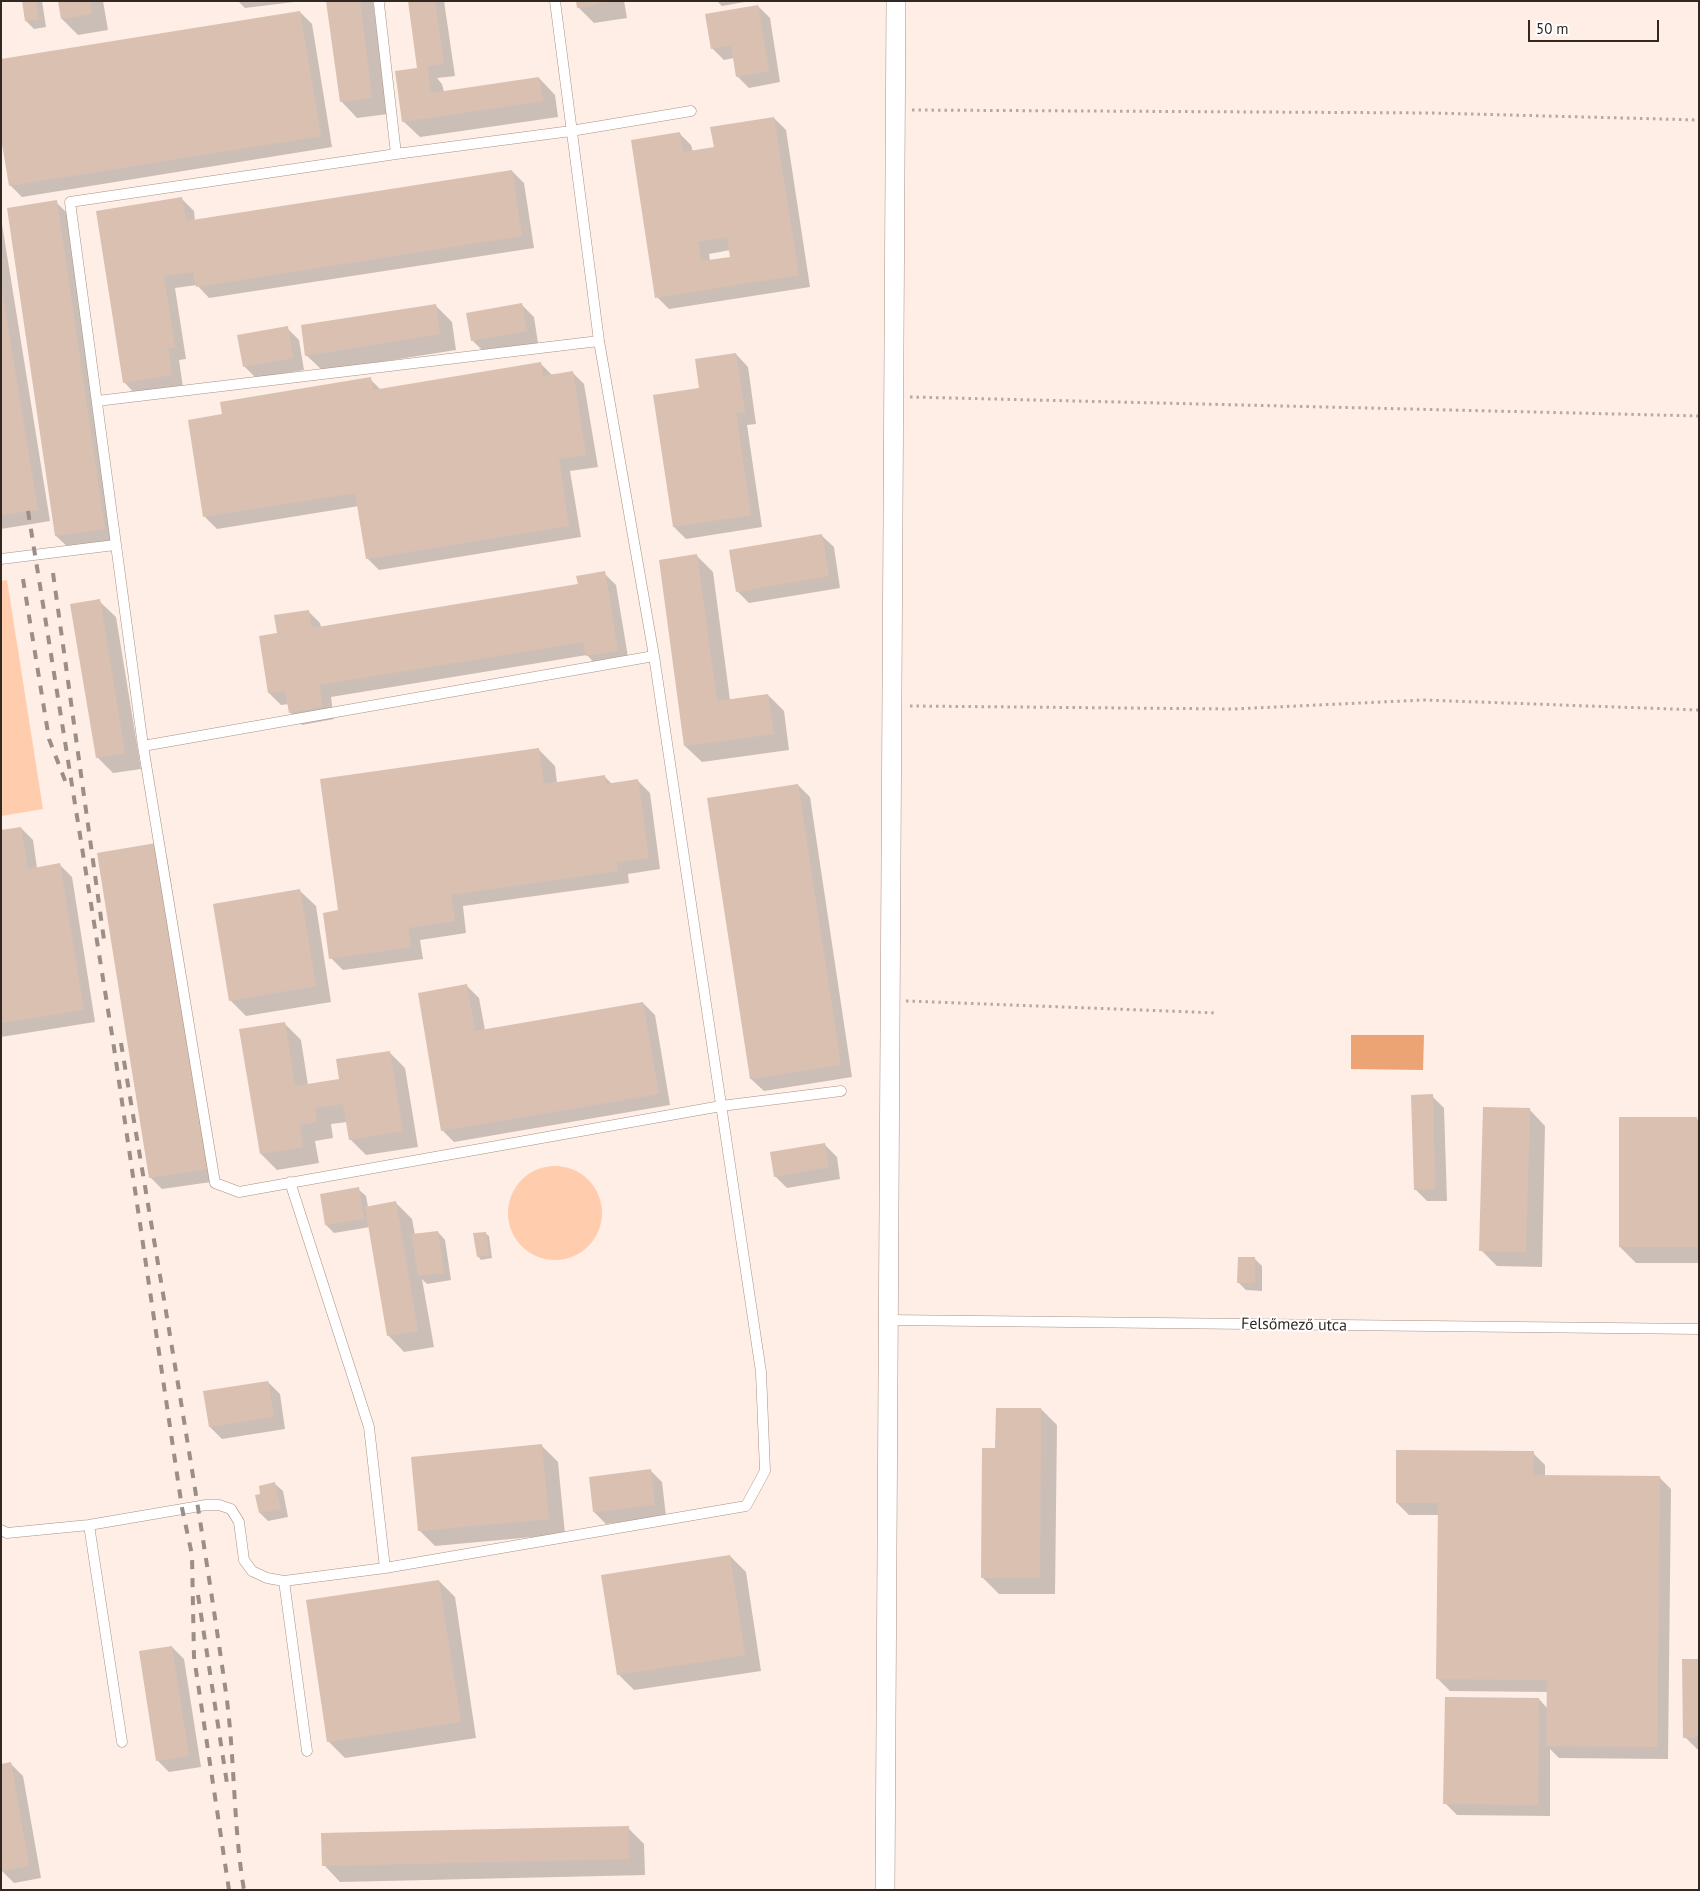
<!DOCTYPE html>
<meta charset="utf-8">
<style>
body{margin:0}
#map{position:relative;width:1700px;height:1891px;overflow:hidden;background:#feeee5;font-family:"PT Sans",sans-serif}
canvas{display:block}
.frame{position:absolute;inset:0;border:2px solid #322822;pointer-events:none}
.scale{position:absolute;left:1528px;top:20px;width:131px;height:22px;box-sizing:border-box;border:2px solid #322822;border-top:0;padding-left:6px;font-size:15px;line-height:18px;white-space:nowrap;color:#322822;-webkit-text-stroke:4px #fff;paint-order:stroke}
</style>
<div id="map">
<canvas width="1700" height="1891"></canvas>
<div class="frame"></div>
<div class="scale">50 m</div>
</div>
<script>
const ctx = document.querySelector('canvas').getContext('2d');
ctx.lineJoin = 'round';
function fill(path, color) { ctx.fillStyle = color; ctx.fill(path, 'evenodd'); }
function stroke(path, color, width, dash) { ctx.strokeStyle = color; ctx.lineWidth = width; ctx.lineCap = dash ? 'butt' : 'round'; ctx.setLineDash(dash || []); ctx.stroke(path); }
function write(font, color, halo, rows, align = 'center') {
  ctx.font = font + ' "PT Sans",sans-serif'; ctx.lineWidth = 4; ctx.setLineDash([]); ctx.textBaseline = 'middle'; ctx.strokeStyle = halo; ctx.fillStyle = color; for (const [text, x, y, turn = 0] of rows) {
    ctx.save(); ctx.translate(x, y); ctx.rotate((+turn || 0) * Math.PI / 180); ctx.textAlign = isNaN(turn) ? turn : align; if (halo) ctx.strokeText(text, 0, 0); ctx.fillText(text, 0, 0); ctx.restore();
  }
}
const green = new Path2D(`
 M7,580l36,229 -42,7v-235z
 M508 1213a47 47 0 1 1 94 0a47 47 0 1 1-94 0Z`);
const water = new Path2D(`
 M1351,1035h73l-1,35 -72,-1z`);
const shadow = new Path2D(`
 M23,1h19l4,26 -12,2 -8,-8z
 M59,1h44l5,29 -30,5 -16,-16z
 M238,1h64l-57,7z
 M327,1h46l15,113 -31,4 -16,-17z
 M409,1h35l11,75 -18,2 5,6 2,8 95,-14 16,17 3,22 -138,20 -17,-16 17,-52z
 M577,1h47l3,17 -33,5 -16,-16z
 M717,1h33l-28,5z
 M758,6l12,12 10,64 -31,6 -12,-12 -3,-18 -10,2 -12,-12z
 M300,12l12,12 20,123 -310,50 -12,-12z
 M774,118l12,12 24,157 -141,22 -12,-12 22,-164 12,12 2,7 22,-4zM730,250l1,8 -21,3 -1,-7z
 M512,171l12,12 10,65 -325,50 -12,-13 -22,3 11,71 -7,1 4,27 -47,8 -12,-13 57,-184 13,13 1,10z
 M56,202l12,12 49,326 -48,8 -13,-12z
 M1,218l49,303 -49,8z
 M435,305l17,17 4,28 -133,21 -17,-16z
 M522,305l12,12 4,26 -54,9 -12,-12z
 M287,328l12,12 5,30 -48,8 -12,-12z
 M736,354l12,13 8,57 -9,1 15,102 -76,12 -12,-12 26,-138z
 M541,364l11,11 20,-3 12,12 14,83 -28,4 11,66 -202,33 -12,-12 -8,-52 -142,23 -12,-12 19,-102 146,-36 11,11z
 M821,535l13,12 6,41 -91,15 -12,-12z
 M697,556l16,16 17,128 38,-5 16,16 5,39 -87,12 -17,-16z
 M604,573l12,12 13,78 -30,5 -12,-13 -256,42 3,22 -32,6 -12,-13 -1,-8 -8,1 -12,-12 9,-59 30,-23 12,12 1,4 258,-42z
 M99,601l17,16 25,152 -28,4 -16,-16z
 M539,750l16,16 2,17 48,-6 7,7 26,-3 12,12 10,76 -32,5 1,9 -166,23 3,27 -46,7 3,19 -80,11 -12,-12 8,-47z
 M798,785l12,12 42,280 -88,14 -13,-12z
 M21,828l12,12 4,28 23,-3 12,12 23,145 -94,15v-206z
 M155,845l12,12 51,324 -56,8 -12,-12z
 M299,890l17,16 15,96 -85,14 -16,-16z
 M467,986l12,12 6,32 158,-27 12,12 15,90 -216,37 -12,-12z
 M284,1023l17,17 7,45 33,-5 48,-28 16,16 13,79 -52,8 -16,-16 -3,-17 -16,2 2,14 -18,3 4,22 -42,7 -16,-16z
 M1432,1096l12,12 3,93h-20l-12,-12z
 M1529,1109l16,17 -3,141 -45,-1 -16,-16z
 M1697,1119l2,2v142h-63l-16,-16z
 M825,1145l12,12 3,22 -53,9 -12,-12z
 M358,1189l8,7 2,11 28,-4 16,16 3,16 23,-3 7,8 6,40 -24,4 -5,-5 12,68 -30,5 -16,-17 -18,-108 -36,6 -8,-8z
 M485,1233l4,3 3,22 -11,2 -3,-4z
 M1254,1258l8,8v25l-16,-1 -7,-7z
 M268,1382l12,12 5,35 -63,10 -12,-12z
 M1041,1409l16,16 -2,169h-56l-17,-17z
 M542,1446l16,16 7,72 -130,12 -16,-16z
 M1533,1453l12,12v11l114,1 12,12 -3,270 -109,-1 -9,-9v67l-93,-1 -12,-12 94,-104 8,9 1,-16 -98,-1 -12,-12 1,-164h-30l-12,-12z
 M650,1470l12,12 4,34 -60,8 -12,-12z
 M275,1484l8,7 5,26 -20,4 -8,-8 -3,-17 5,-1z
 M730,1556l16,16 15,99 -127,19 -16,-16z
 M439,1581l16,16 21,141 -131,20 -16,-16z
 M172,1647l12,12 17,108 -32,5 -12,-12z
 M1699,1660v89h-2l-12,-12z
 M11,1764l12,12 18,102 -27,5 -12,-12z
 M628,1828l16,16 1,31 -305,7 -16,-17z`);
const building = new Path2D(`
 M22,1h14l3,18 -14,2z
 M58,1h32l2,13 -31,5z
 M326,1h34l12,97 -32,4z
 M408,1h27l9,63 -17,2 4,27 108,-16 4,24 -141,21 -7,-51 22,-3z
 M576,1h32v1l-31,6z
 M758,5l11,66 -33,6 -5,-32 -20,4 -6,-35z
 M300,11l21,125 -312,50 -8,-48v-79z
 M774,117l25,158 -144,23 -24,-158 49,-8 3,20 31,-5 -4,-20zM727,237l3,20 -29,4 -3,-19z
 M512,170l10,66 -326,51 -3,-15 -29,4 11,71 -7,1 4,27 -49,8 -27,-172 86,-14 4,24z
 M57,200l48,329 -50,7 -48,-328z
 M1,284l37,226 -37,5z
 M522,303l5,28 -56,10 -5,-28z
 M436,304l4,30 -135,22 -4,-31z
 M288,326l5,32 -50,9 -6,-32z
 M736,353l9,59 -9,1 15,102 -78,12 -20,-132 46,-7 -4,-29z
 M541,362l2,14 30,-5 13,84 -27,4 10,67 -203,33 -11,-66 -152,24 -15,-97 34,-6 -2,-12 151,-25 2,13z
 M822,534l7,42 -93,16 -7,-42z
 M697,554l20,147 51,-7 6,40 -90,12 -25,-186z
 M605,571l13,80 -32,5 -3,-14 -264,43 4,22 -34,6 -4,-22 -17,2 -9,-57 18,-3 -3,-18 35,-5 3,18 266,-44 -2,-8z
 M100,599l25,154 -29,5 -26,-154z
 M539,748l5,36 61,-9 1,9 32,-5 11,79 -33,4 2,9 -167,24 4,26 -47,7 3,19 -82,12 -6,-46 15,-3 -18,-131z
 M798,784l43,281 -91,14 -43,-281z
 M21,827l7,42 32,-6 24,147 -83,13v-193z
 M156,843l51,326 -58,9 -52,-325z
 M300,889l16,97 -87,15 -16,-97z
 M467,984l8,47 168,-29 16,92 -218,37 -23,-138z
 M285,1022l10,64 44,-7 -3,-20 54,-8 13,80 -54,9 -6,-36 -28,4 2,14 -17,3 3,22 -43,7 -21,-125z
 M1433,1094l2,95 -21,1 -3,-95z
 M1483,1107l47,1 -4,144 -47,-1z
 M1619,1117h78v130h-78z
 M825,1143l4,24 -55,10 -4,-25z
 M359,1187l5,32 -39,6 -5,-31z
 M396,1201l22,130 -31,5 -22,-129z
 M438,1231l6,42 -26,3 -6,-42z
 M486,1232l3,23 -12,2 -4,-24z
 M1238,1257h17v26h-18z
 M268,1381l6,36 -65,10 -6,-36z
 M996,1408h45l-1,170h-59l1,-130h13z
 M542,1444l7,75 -131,12 -7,-74z
 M1396,1450l138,1 -1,24 127,1 -3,271 -111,-1 1,-66 -111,-1 2,-176h-42z
 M651,1469l4,36 -62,7 -4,-35z
 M275,1482l6,27 -22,4 -4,-18 5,-1 -1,-8z
 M730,1555l15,100 -128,20 -16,-100z
 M439,1580l22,142 -134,20 -21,-142z
 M172,1646l17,110 -33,5 -17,-110z
 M1682,1659h17v78l-16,1z
 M1445,1697l94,1 -1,107 -95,-1z
 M11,1762l18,104 -28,5v-107z
 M629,1826v33l-307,7 -1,-33z`);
const path = new Path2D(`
 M912,110l520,3 267,7
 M910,397l789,19
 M910,706l323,3 191,-9 275,10
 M906,1001l311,12`);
const lane = new Path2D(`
 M380,1l-1,3 17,150
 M691,111l-120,20 -175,23 -326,48 73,544 72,437 24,9 482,-86 120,-15
 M97,401l502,-60
 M1,559l114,-14
 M143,746l511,-90
 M290,1182l79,245 16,141
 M889,1320l810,9
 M89,1525l33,217
 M1,1530l6,3 82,-8 117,-20h13l12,4 8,13 5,38 8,11 15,7 17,3 101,-13 361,-62 19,-35 -4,-99 -107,-716 -55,-315 -44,-340
 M284,1581l23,170`);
const street = new Path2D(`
 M885,1890l11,-1889`);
const rail = new Path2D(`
 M28,511l85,530 69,467 10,47 2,102 35,233
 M53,573l52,374
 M23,579l26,160 17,44
 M121,1043c36,217 74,433 105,650 9,65 7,132 18,197
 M198,1595l30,195`);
const streetNames = [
 ["Felsőmező utca",1294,1325,1]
];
fill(green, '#ffcdae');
fill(water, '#eda474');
fill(shadow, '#0003');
fill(building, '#d9c0b0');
stroke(lane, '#a99183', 11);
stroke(street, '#a99183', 20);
stroke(path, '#b7a9a1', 3, [2.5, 4]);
stroke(lane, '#fff', 10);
stroke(street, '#fff', 19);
stroke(rail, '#9b8e86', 4, [9, 9]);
write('16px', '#322822', '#fff', streetNames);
</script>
